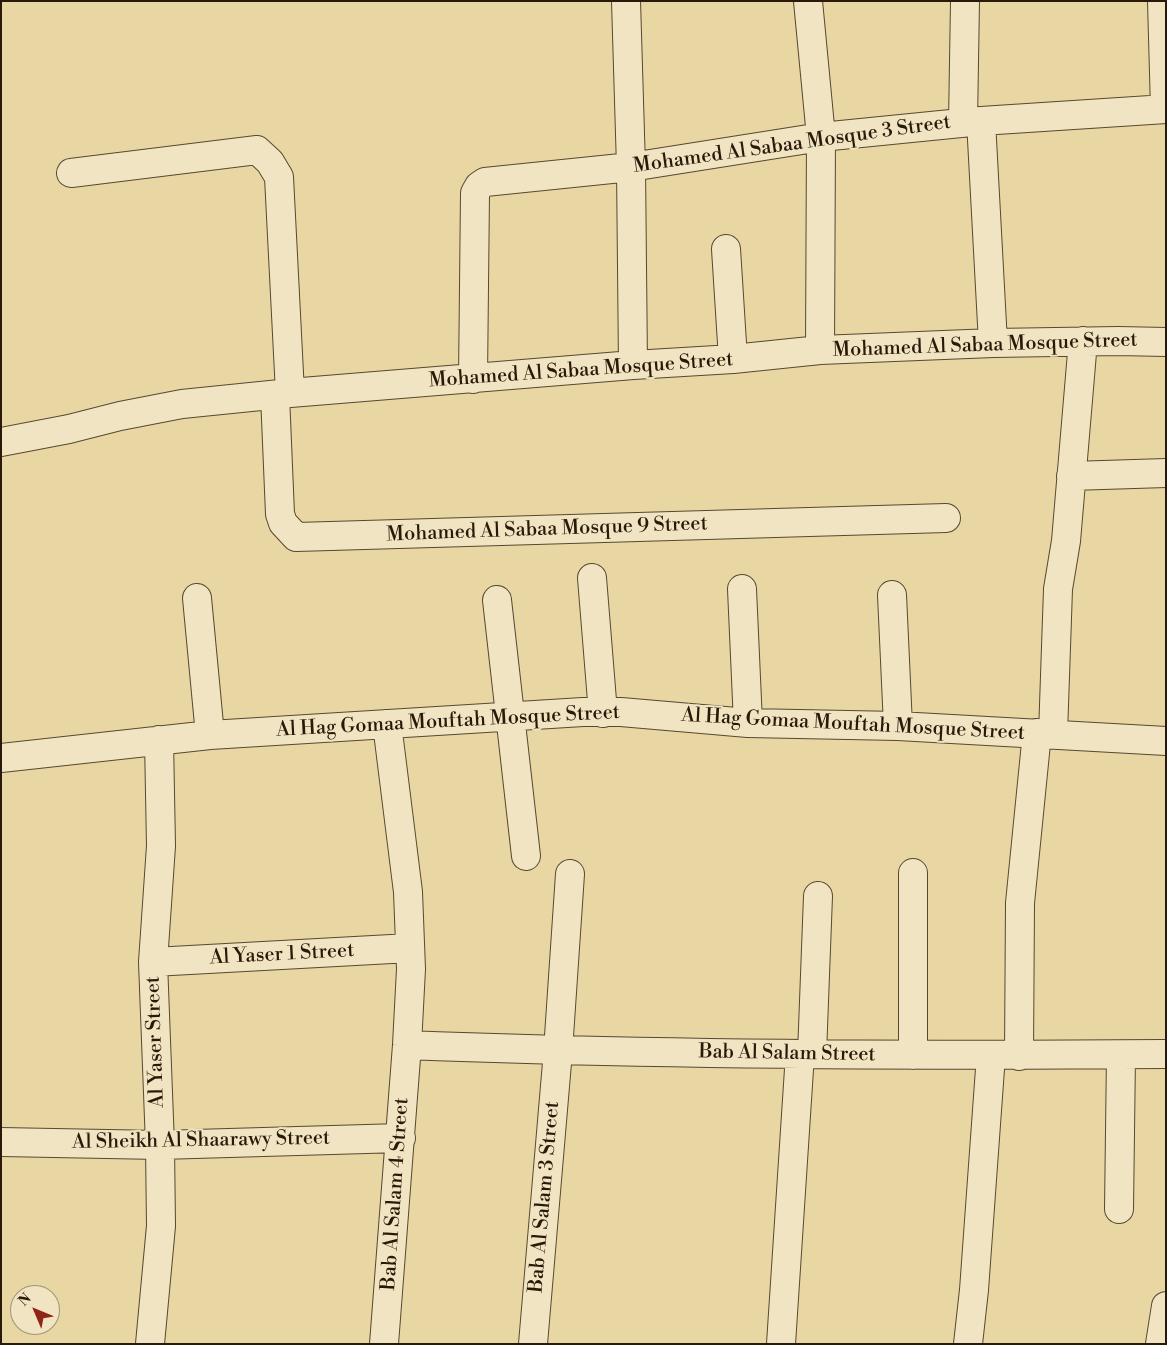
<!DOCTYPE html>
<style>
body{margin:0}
#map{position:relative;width:1167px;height:1345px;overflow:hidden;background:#e8d6a3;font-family:"Libre Bodoni",serif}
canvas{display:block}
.frame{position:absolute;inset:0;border:2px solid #281909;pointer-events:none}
.north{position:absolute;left:10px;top:1285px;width:50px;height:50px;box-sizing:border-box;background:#f0e4c3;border:1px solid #a09379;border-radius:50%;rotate:315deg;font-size:14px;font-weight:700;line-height:20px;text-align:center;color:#281909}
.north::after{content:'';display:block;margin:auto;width:18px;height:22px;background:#8f2418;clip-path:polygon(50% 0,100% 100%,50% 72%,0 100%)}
</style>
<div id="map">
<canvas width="1167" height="1345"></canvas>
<div class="frame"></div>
<div class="north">N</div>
</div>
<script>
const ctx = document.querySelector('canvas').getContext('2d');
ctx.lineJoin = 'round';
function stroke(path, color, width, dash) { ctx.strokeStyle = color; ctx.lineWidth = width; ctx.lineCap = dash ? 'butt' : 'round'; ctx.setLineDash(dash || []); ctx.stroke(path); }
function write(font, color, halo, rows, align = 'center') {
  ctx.font = font + ' "Libre Bodoni",serif'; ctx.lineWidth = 4; ctx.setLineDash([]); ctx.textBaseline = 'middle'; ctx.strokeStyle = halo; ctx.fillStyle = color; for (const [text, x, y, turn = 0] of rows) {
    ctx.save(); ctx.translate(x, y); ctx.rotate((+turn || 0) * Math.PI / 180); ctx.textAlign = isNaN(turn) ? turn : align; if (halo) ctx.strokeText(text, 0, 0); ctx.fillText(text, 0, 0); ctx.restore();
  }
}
const street = new Path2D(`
 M626,1l5,166 2,198
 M808,1l13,136 -1,213
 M1162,1l3,108
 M981,121l12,222
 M963,123l2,-122
 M71,173l186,-23 13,12 9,15 11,216
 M726,249l7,110
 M473,379l2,-186 4,-7 6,-4 146,-15 190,-30 160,-16 185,-12
 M275,395l5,119 3,9 13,14 650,-19
 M1,442l68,-13 51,-13 62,-12 108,-11 343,-28 100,-6 87,-9 173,-7 125,-2 48,1
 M1071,476l95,-3
 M592,578l11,135
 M742,589l6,134
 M892,595l6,131
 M197,598l13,137
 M497,600l29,256
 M1053,734l5,-145 8,-48 17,-200
 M1,758l209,-23 373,-23h38l127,11 150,3 268,15
 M153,962l257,-14
 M407,1045c253,10 506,11 759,9
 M812,1054l6,-158
 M913,1055v-182
 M1019,1056l1,-153 17,-170
 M1,1142l159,3 241,-7
 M1119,1209l2,-154
 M150,1344l11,-118 -1,-81 -7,-183 8,-116 -2,-106
 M384,1344l23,-299 4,-76 -3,-77 -21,-168
 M533,1344l25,-293 12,-177
 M781,1344l19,-290
 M968,1344l6,-54 17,-235
 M1160,1344l6,-38`);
const streetNames = [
 ["Mohamed Al Sabaa Mosque 3 Street",792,145,-8],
 ["Mohamed Al Sabaa Mosque Street",985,346,-2],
 ["Mohamed Al Sabaa Mosque Street",581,371,-4],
 ["Mohamed Al Sabaa Mosque 9 Street",547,530,-2],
 ["Al Hag Gomaa Mouftah Mosque Street",448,722,-3],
 ["Al Hag Gomaa Mouftah Mosque Street",853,725,3],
 ["Al Yaser 1 Street",282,955,-3],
 ["Al Yaser Street",156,1042,-92],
 ["Bab Al Salam Street",787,1054,1],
 ["Al Sheikh Al Shaarawy Street",201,1141,-1],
 ["Bab Al Salam 4 Street",396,1194,-86],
 ["Bab Al Salam 3 Street",545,1197,-85]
];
stroke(street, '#584830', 30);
stroke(street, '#f0e4c3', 28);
write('20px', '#281909', '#f0e4c3', streetNames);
</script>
